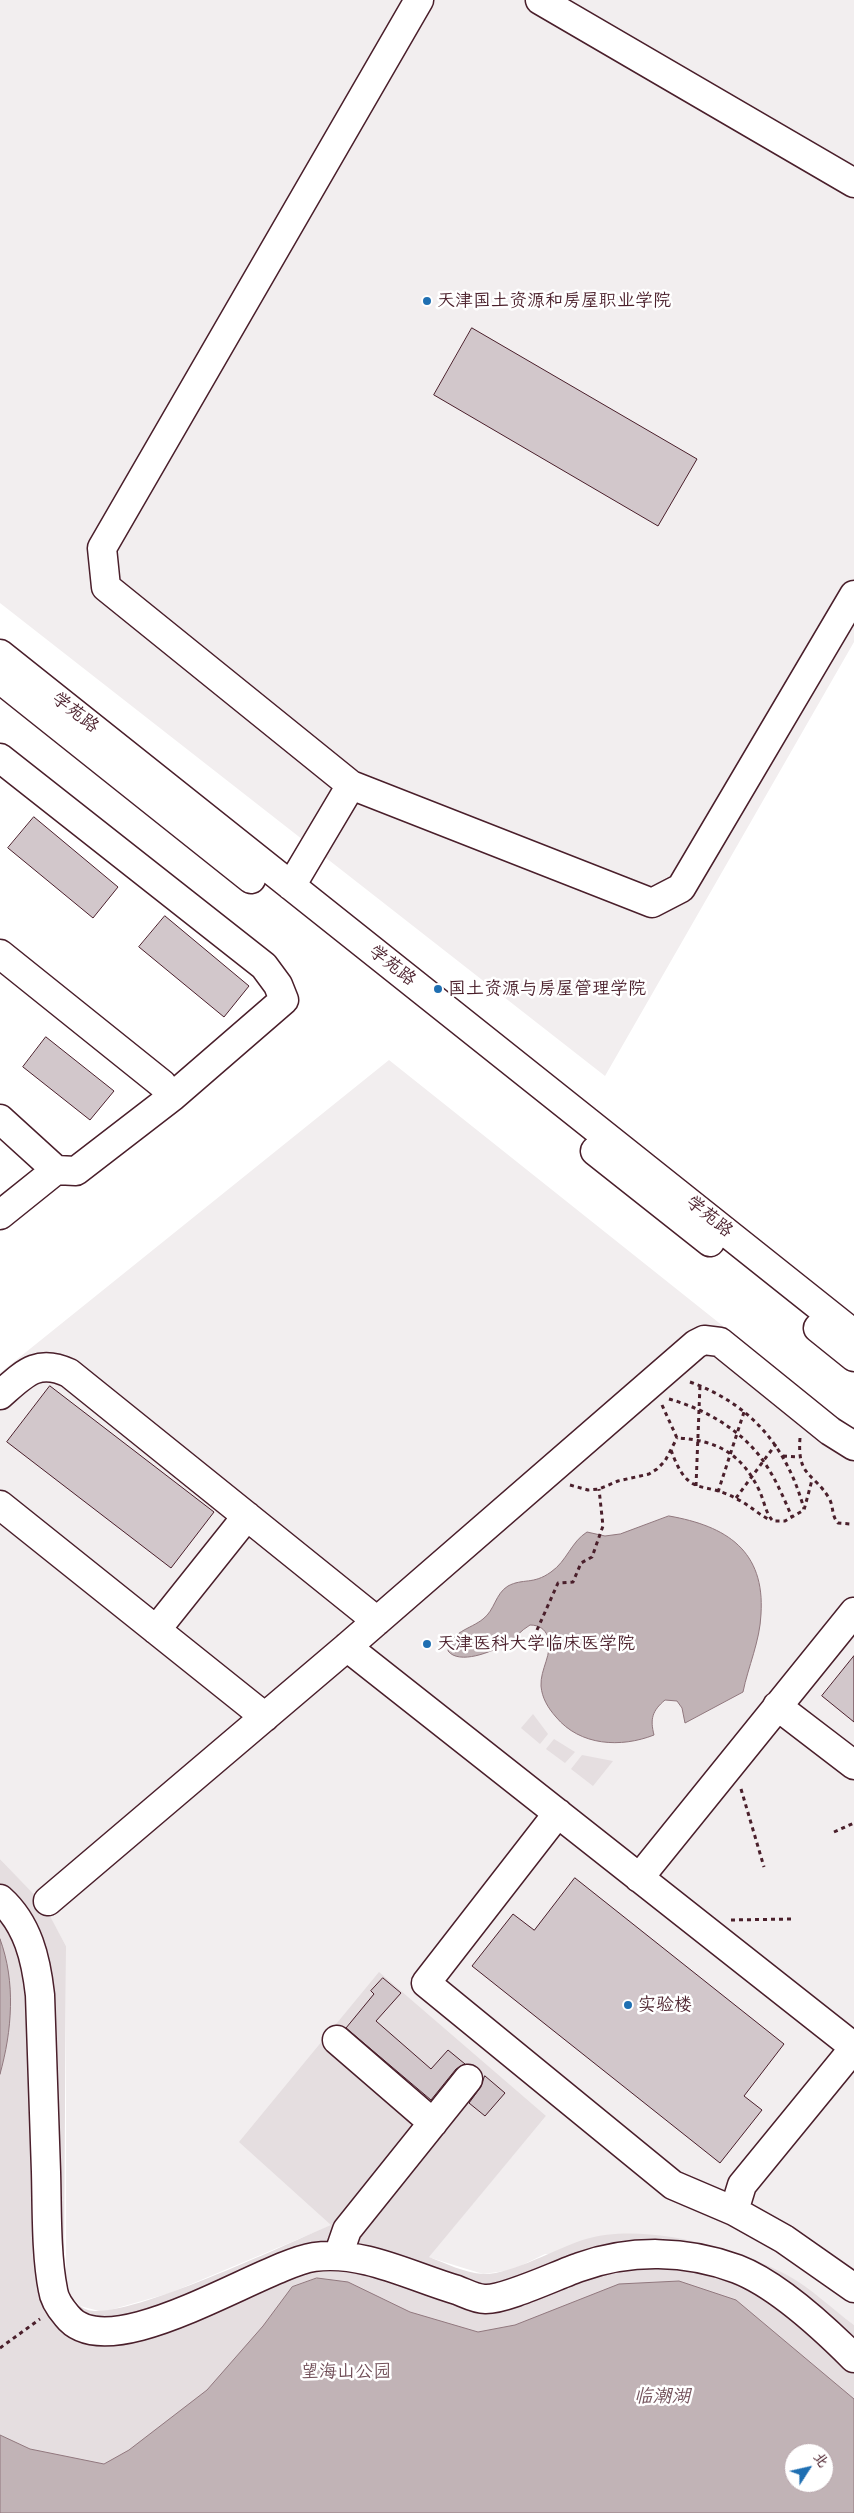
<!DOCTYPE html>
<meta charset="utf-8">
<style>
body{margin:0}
#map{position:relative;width:854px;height:2513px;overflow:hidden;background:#fff;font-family:"Balsamiq Sans","LXGW WenKai TC",sans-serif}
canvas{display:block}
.north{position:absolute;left:784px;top:2443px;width:50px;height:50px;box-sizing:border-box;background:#fff;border:1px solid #b7a5aa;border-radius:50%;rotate:55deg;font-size:14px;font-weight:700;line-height:20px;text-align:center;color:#4a1f2b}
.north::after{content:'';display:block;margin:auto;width:18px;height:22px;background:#1f6fb2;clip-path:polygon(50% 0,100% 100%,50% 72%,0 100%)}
</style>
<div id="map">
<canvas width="854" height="2513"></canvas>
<div class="north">北</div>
</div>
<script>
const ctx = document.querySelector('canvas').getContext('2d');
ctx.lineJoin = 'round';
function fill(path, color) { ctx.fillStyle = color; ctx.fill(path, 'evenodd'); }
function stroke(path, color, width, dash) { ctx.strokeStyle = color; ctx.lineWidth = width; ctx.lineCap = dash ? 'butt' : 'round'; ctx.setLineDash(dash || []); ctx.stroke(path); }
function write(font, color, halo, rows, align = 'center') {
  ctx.font = font + ' "Balsamiq Sans","LXGW WenKai TC",sans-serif'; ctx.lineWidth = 5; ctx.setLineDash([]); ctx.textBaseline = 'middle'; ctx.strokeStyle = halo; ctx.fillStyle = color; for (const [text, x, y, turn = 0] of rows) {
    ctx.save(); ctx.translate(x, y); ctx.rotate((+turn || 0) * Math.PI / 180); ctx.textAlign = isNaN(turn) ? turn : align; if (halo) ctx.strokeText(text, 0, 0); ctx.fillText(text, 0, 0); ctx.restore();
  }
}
const built = new Path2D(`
 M0,0h854v642l-249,434 -605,-473z
 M389,1060l462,368 3,-2v899l-66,-49 -243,-22 -33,16 -29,4 -55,-17 118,-141 -214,109 -162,68 -67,19 -23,-6 -9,-9 -5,-13v-338l-23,-41 -43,-46v-486z`);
const green = new Path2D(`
 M533,1714l15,20 -8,10 -19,-16z
 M554,1739l21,13 -10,11 -19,-14z
 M582,1755l31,6 -20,25 -22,-17z
 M0,1859l44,46 22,41 -2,324c2,17 6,34 24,40 37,11 200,-67 243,-85l-92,-83 140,-170 167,144 -117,141c16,6 36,16 54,17 28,1 73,-26 103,-35 58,-17 149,8 201,36 24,13 45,34 67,50v188h-854zM794,2453h30v30h-30z`);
const water = new Path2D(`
 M669,1516c58,10 96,35 92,98 -1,27 -13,53 -18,78l-58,31 -3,-15 -5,-7 -12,-1c-13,11 -15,19 -11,35 -33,13 -74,11 -98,-18 -8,-9 -14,-19 -15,-31 -1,-17 12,-32 7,-49 -3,-8 -9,-12 -18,-12 -9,5 -15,14 -25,19 -13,8 -46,21 -57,7 1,-19 23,-22 35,-32 12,-9 12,-25 25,-33 15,-8 25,-1 43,-14 16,-11 20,-30 36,-40l18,4 15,-2z
 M0,1939c16,43 12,92 0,135z
 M317,2278l31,4 62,30 68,20 37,-7 104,-41 60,-3 57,19 118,99v114h-854v-78l30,14 74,15 25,-14 78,-60 56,-64 29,-39zM794,2453h30v30h-30z`);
const building = new Path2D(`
 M472,328l225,131 -39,67 -224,-131z
 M34,817l84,70 -25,31 -85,-70z
 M165,916l84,70 -25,31 -85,-70z
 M46,1037l68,54 -24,29 -67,-53z
 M50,1386l164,126 -43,56 -164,-126z
 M854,1656v66l-32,-26z
 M575,1878l209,166 -40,52 18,14 -42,53 -248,-197 41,-52 21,16z
 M383,1978l18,15 -25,28 55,48 17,-19 17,14 -9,5 -25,31 -85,-72 28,-34 -3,-3z
 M485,2076l20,17 -20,23 -16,-13 11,-15z`);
const path = new Path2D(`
 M690,1382c61,22 97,65 114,127
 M669,1399c36,10 73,31 95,63 12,17 20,37 28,55
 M662,1405l15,33c41,2 66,17 83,54 4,9 6,22 13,29h12l19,-11 8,-30
 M800,1438c-3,39 13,34 29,60 5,9 2,17 9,25l12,1
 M671,1450c18,50 31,29 66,49 12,6 21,15 33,21
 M783,1456l17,1
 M570,1485l18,5 11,-1 19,-8 31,-7 8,-5 8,-8 12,-23
 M696,1486l4,-101
 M718,1492l26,-80
 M736,1498l40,-54
 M537,1630l21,-47 15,-1 8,-19 11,-6 11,-31 -4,-37
 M741,1789l23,78
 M834,1832l20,-9
 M731,1920l62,-1
 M0,2348l40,-29`);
const minor = new Path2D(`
 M419,0l-317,548 4,39 245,198 301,118 29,-15 173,-293
 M540,0l314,183
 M0,654l854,680
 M0,679l251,200
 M0,758l264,208 14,19 6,15 -112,97 -96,74 -20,-1 -56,-51
 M291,886l60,-101
 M0,954l162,130 10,13
 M595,1151l115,91
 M0,1215l56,-45
 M818,1328l36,29
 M0,1395c24,-21 37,-37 69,-22l308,248
 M0,1505l265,212
 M156,1630l91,-114
 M347,1647l507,400
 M777,1706l77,59
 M558,1813l-132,170 247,202 61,26
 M639,1878l215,-266
 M0,1899c28,25 36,60 40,96 2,59 4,118 6,177 1,37 0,83 7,118 1,9 8,19 14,26 42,54 195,-51 247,-59 49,-7 98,20 143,33 8,3 19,9 28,9 20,1 74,-25 95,-32 51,-18 106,-17 157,2 39,15 87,59 117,89
 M48,1901l299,-254 349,-303 8,-4 16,2 110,89 24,15
 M337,2040l96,83
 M854,2048l-112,137 -8,26 50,28 70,49
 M338,2256l9,-26 121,-151`);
const markers = [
 [427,301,5,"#1f6fb2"],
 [438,989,5,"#1f6fb2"],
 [427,1644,5,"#1f6fb2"],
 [628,2005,5,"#1f6fb2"]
];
const poiNames = [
 ["天津国土资源和房屋职业学院",437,301],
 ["国土资源与房屋管理学院",448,989],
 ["天津医科大学临床医学院",437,1644],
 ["实验楼",638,2005]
];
const streetNames = [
 ["学苑路",75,713,38],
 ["学苑路",392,966,38],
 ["学苑路",709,1217,39]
];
const parkNames = [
 ["望海山公园",346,2372]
];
const waterNames = [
 ["临潮湖",662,2397]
];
fill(built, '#f2eeef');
fill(green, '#e5dee0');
fill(water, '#c1b3b6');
stroke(water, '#91787e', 1);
fill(building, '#d2c7cb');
stroke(building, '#4a1f2b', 1);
stroke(minor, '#4a1f2b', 31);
stroke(path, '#4a1f2b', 3, [4, 4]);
stroke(minor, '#fff', 28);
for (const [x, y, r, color] of markers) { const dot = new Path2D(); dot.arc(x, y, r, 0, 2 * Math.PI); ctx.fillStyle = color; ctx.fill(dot); stroke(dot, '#fff', 2); }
write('18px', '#4a1f2b', '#fff', poiNames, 'left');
write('18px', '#4a1f2b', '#fff', streetNames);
write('18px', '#714f58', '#fff', parkNames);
write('italic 19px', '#74535c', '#fff', waterNames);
</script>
